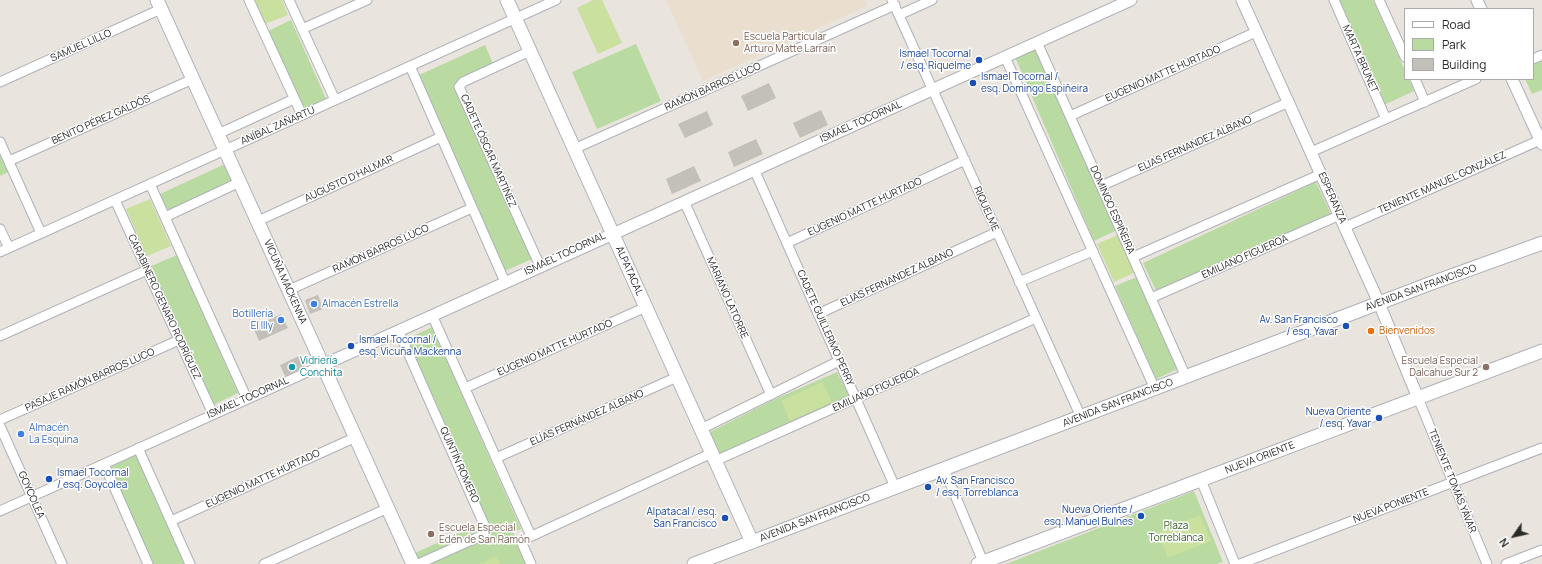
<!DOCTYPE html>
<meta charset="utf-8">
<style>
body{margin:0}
#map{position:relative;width:1542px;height:564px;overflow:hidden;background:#eae4de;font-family:Manrope,sans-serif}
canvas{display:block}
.legend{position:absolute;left:1404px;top:8px;width:130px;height:72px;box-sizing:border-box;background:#fff;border:1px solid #aaa;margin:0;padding:5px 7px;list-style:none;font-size:12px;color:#2a2a2a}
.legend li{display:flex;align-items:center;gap:8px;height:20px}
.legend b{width:20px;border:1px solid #aaa}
.north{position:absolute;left:1494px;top:516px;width:40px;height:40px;-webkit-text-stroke:3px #fff;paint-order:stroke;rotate:236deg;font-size:11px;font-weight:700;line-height:16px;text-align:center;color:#2a2a2a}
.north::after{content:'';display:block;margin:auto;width:14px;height:18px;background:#2a2a2a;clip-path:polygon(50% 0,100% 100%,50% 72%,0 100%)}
</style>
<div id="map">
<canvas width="1542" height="564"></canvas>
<ul class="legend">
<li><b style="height:5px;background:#fff"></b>Road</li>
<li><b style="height:11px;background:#b9daa1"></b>Park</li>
<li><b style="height:11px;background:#c3bfb9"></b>Building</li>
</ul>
<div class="north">N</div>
</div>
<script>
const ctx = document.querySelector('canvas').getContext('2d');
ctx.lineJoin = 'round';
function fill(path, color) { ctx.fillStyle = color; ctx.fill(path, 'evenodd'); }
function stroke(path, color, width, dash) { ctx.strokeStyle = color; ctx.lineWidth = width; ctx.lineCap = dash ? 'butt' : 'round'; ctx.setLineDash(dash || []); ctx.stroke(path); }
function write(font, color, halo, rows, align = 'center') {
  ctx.font = font + ' Manrope,sans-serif'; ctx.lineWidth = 3; ctx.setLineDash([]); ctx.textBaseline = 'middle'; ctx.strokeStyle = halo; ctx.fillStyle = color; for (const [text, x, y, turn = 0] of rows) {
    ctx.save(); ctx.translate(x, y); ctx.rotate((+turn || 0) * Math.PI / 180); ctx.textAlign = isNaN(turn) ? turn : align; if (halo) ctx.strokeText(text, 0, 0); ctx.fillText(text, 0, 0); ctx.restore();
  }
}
const education = new Path2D(`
 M666,0h199l2,6 -164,75z`);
const green = new Path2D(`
 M1337,0h36l32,71v8h4l5,12 -30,14z
 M291,20l36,81 -23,10 -36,-80z
 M636,44l25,57 -64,28 -25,-57z
 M485,45l9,21 -39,17 79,175 -29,13 -88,-195z
 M1036,49l83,180 -25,12 -79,-184z
 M1542,60v30l-10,4 -7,-15h8v-15z
 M0,155l8,17 -8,4z
 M225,164l8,18 -64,30 -9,-18z
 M1316,182l15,32 -173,81 -15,-32z
 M177,255l61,138 -25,12 -62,-139z
 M1139,276l41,92 -24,11 -41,-93z
 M432,327l89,202 -8,3 14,32h-107l-5,-11 70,-32 -80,-181z
 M837,372l13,25 -130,58 -10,-23 63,-32z
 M138,454l50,110h-37l-42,-96z
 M1194,491l29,71 -6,2h-211z`);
const pitch = new Path2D(`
 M255,0h27l6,15 -23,9z
 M593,0h9l20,43 -24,11 -21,-46z
 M150,199l21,47 -24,10 -21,-47z
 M1120,234l16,38 -22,10 -17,-38z
 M822,382l10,20 -42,19 -9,-20z
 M1200,515l11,26 -43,17 -11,-26z
 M497,556l3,8h-21z`);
const building = new Path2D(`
 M769,83l7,15 -28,13 -7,-15z
 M821,110l7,15 -28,13 -7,-15z
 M707,111l6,14 -28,13 -7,-14z
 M756,139l7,15 -29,13 -6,-15z
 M694,166l7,15 -29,13 -6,-15z
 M318,295l5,14 -13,5 -5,-14z
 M281,314l7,14 -29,13 -6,-14z
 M299,356l6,11 -20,9 -5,-11z`);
const minor = new Path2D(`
 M249,0l53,115
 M289,0l46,100
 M892,0l189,417
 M1334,0l52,119
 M1379,0l26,57
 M899,15l33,-15
 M302,29l65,-29
 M1037,42l149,335
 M530,51l-67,31 -4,5 81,179
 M1005,57l150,332
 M1533,59l9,-4
 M410,66l95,216
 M1415,79l10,23
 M0,82l161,-73
 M1070,116l186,-84
 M218,134l76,-35
 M0,142l41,91
 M574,149l321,-144
 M1311,152l165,-73
 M9,161l184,-82
 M754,169l141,318
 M150,184l97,215
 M1101,186l188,-84
 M115,200l98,214
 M684,201l87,194
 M165,217l75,-35
 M258,221l183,-84
 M1345,227l195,-87
 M0,229l9,19
 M787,243l178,-83
 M0,252l556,-252
 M1133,257l188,-83
 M1019,282l74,-31
 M289,290l183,-82
 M1151,298l189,-83
 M818,314l179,-82
 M432,315l99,221
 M398,330l88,199 -3,6 -65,29
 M0,336l147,-66
 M465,388l181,-81
 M1418,398l69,166
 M0,420l179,-80
 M0,426l62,138
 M701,429l138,-68
 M138,448l52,116
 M496,458l181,-81
 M715,461l321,-143
 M104,464l44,100
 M944,469l40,95
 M1201,480l34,84
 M0,511l323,-146
 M171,521l185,-84
 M264,564l124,-56
 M531,564l-10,-23 191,-88
 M1240,564l302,-116
 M1506,564l36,-14`);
const tertiary = new Path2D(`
 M1242,0l137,303 39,95
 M1477,0l4,9
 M1512,79l30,65
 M323,365l808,-365`);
const secondary = new Path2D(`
 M157,0l256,564
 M507,0l245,542
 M694,564l735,-280 113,-41
 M978,564l564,-213`);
const markers = [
 [736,43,4,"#8d6e63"],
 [979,60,4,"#1a4fb4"],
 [973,83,4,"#1a4fb4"],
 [314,304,4,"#3f7fe0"],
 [281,320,4,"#3f7fe0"],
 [1346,326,4,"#1a4fb4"],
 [1371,331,4,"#e8710a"],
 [351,346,4,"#1a4fb4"],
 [292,367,4,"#0f9aa8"],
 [1486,367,4,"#8d6e63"],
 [1379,418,4,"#1a4fb4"],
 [21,434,4,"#3f7fe0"],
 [49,479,4,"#1a4fb4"],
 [928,487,4,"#1a4fb4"],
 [1141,516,4,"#1a4fb4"],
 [725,518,4,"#1a4fb4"],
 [431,534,4,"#8d6e63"]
];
const educationNames = [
 ["Escuela Particular",744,37],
 ["Arturo Matte Larraín",744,49],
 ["Escuela Especial",1478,361,"right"],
 ["Dalcahue Sur 2",1478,373,"right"],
 ["Escuela Especial",439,528],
 ["Edén de San Ramón",439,540]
];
const streetNames = [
 ["SAMUEL LILLO",81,46,-24],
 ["MARTA BRUNET",1360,59,66],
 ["EUGENIO MATTE HURTADO",1163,74,-24],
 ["RAMÓN BARROS LUCO",713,87,-24],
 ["BENITO PÉREZ GALDÓS",101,120,-24],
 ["ISMAEL TOCORNAL",861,122,-24],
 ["ANÍBAL ZAÑARTU",278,126,-24],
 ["ELIAS FERNANDEZ ALBANO",1195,144,-24],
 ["CADETE ÓSCAR MARTÍNEZ",488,151,66],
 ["AUGUSTO D'HALMAR",349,179,-25],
 ["TENIENTE MANUEL GONZÁLEZ",1442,183,-24],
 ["ESPERANZA",1332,198,66],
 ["EUGENIO MATTE HURTADO",865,207,-25],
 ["RIQUELME",986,209,66],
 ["DOMINGO ESPIÑEIRA",1112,210,66],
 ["RAMÓN BARROS LUCO",381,249,-24],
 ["ISMAEL TOCORNAL",565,254,-25],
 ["EMILIANO FIGUEROA",1245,257,-24],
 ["ALPATACAL",629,271,66],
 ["ELIAS FERNANDEZ ALBANO",897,278,-25],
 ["VICUÑA MACKENNA",285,282,66],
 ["AVENIDA SAN FRANCISCO",1421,288,-20],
 ["MARIANO LATORRE",727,298,66],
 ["CARABINERO GENARO RODRÍGUEZ",164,307,65],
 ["CADETE GUILLERMO PERRY",825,328,66],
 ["EUGENIO MATTE HURTADO",555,348,-24],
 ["PASAJE RAMÓN BARROS LUCO",90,380,-24],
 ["EMILIANO FIGUEROA",876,390,-24],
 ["ISMAEL TOCORNAL",248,398,-24],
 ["AVENIDA SAN FRANCISCO",1118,403,-21],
 ["ELÍAS FERNÁNDEZ ALBANO",587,418,-24],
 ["NUEVA ORIENTE",1260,458,-21],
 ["QUINTÍN ROMERO",459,465,66],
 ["EUGENIO MATTE HURTADO",263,479,-25],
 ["TENIENTE TOMÁS YÁVAR",1452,481,68],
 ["GOYCOLEA",31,495,66],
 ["NUEVA PONIENTE",1391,506,-21],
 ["AVENIDA SAN FRANCISCO",815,518,-21]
];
const transitNames = [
 ["Ismael Tocornal",971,54],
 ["/ esq. Riquelme",971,66],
 ["Ismael Tocornal /",981,77,"left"],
 ["esq. Domingo Espiñeira",981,89,"left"],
 ["Av. San Francisco",1338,320],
 ["/ esq. Yavar",1338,332],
 ["Ismael Tocornal /",359,340,"left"],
 ["esq. Vicuña Mackenna",359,352,"left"],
 ["Nueva Oriente",1371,412],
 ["/ esq. Yavar",1371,424],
 ["Ismael Tocornal",57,473,"left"],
 ["/ esq. Goycolea",57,485,"left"],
 ["Av. San Francisco",936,481,"left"],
 ["/ esq. Torreblanca",936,493,"left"],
 ["Nueva Oriente /",1133,510],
 ["esq. Manuel Bulnes",1133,522],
 ["Alpatacal / esq.",717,512],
 ["San Francisco",717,524]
];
const shopNames = [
 ["Almacén Estrella",322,304],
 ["Botillería",273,314,"right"],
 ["El Illy",273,326,"right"],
 ["Almacén",29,428],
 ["La Esquina",29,440]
];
const foodNames = [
 ["Bienvenidos",1379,331]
];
const cultureNames = [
 ["Vidriería",300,361],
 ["Conchita",300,373]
];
const parkNames = [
 ["Plaza",1176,526],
 ["Torreblanca",1176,538]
];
fill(education, '#eadfcf');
fill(green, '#b9daa1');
fill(pitch, '#c9e09e');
fill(building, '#c3bfb9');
stroke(minor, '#aeb1b9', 11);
stroke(tertiary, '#aeb1b9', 13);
stroke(secondary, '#aeb1b9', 15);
stroke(minor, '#fff', 9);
stroke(tertiary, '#fff', 11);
stroke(secondary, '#fff', 13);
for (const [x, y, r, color] of markers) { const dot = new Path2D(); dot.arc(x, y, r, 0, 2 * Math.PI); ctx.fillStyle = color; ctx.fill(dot); stroke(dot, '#fff', 1.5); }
write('10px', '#785e54', '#fff', educationNames, 'left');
write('10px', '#2a2a2a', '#fff', streetNames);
write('10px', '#164399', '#fff', transitNames, 'right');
write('10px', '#366cbe', '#fff', shopNames, 'left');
write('10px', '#c56008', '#fff', foodNames, 'left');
write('10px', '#0d838f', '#fff', cultureNames, 'left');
write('10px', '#345e23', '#fff', parkNames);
</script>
